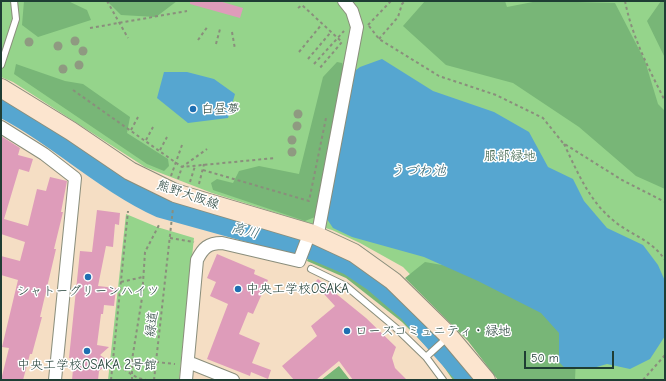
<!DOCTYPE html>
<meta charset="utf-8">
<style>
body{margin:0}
#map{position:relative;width:666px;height:381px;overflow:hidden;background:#f5dec4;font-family:"Comic Neue",sans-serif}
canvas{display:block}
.frame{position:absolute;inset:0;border:2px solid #1f3d34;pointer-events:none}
.scale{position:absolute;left:524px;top:351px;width:90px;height:18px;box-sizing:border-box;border:2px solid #1f3d34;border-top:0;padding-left:5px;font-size:12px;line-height:14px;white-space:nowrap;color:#1f3d34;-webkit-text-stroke:3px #fff;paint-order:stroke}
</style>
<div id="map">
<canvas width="666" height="381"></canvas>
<div class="frame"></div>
<div class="scale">50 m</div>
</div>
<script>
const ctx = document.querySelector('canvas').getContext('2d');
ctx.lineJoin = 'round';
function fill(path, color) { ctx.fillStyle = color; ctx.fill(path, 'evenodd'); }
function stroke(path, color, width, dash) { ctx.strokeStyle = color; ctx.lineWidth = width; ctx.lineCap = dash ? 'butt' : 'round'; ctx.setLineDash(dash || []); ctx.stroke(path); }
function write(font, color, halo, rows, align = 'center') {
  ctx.font = font + ' "Comic Neue","Klee One",sans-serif'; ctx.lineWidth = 3; ctx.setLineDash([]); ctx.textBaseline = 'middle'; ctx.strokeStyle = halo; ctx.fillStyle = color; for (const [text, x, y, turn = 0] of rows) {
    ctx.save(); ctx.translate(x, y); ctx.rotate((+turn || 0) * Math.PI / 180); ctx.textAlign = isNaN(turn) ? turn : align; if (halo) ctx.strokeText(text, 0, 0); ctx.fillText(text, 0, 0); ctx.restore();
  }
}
const green = new Path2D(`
 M1,1h664v379h-162l-30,-41 -70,-72 -43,-24 -28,-13 -120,-37 -67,-26 -132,-85 -12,-5z
 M126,214l31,13 37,11 -15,142h-71z`);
const forest = new Path2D(`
 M24,1h44l19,9 4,10 -53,17 -16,-12z
 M107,1h70l-21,16 -35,-2z
 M425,1h80l2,6 31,-6 77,2 30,58 13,43 7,7v78l-29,-13 -57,-49 -66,-44 -67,-18 -43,-39z
 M661,1h4v57l-18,-37z
 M337,62l5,1 2,6 -29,148 -10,4 -92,-31 -2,-7 6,-4 16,4 6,-12 20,-5 40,8 24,-97z
 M16,64l49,17 18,3 47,33 -3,16 41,26 1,7 -5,5 -17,-7 -133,-90z
 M310,253c12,5 25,9 37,15 33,16 60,46 85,72l-7,5 -23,-23 -56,-44 -39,-17z
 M425,262l74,13 51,38 26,44 -1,23h-77l-30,-39 -63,-63z
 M443,353l22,27h-12l-16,-23z
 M339,366l11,14h-29z`);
const water = new Path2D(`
 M382,59l51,32 61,21 35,20 19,35 25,12 11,22 23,27 36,17 15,20 7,16v55l-15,23 -20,10 -23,-5 -14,4 -27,1 -7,-7v-29l-18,-20 -63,-32 -54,-24 -72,-20 -19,-9 -6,-9 25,-146 8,-6z
 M164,72h23l27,7 21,15 -7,24 -40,5 -31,-25z`);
const river = new Path2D(`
 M1,106c57,29 103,75 160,101l155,43 33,14 24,16 36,31 61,69`);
const building = new Path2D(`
 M190,1h29l24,7 -3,10 -50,-14z
 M1,136l19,12 -2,7 15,4 -4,13 -10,-3 -15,50 24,7 9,-37 9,2 4,-14 17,4 -6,31h2l-9,37h2l-16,68h2l-10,37h-2l-7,26h-22l8,-32 -7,-1 16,-67 -17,-5v-19l19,5 5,-19 -24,-8z
 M97,210l23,3 -1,12 -4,-1 -2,23 -7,-1 -8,40 18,2 -2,18 -10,-1 -1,9h-2l-4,31 12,2 -9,8 10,7 -11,9 -1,9h-26l2,-21 -5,-1 11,-107 12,1z
 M217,254l38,16 -1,4 14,6 -15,34 -5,-2 -9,22 21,9 -8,20 19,7 -3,9 -17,-7 -1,4 -43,-17 21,-55 -18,-8 6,-14 -9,-4z
 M318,279l48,39 30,29 -4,11 3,10 12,12h-54l-14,-19 -23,19h-22l-12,-14 35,-30 -6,-10 24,-20 -21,-23z`);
const path = new Path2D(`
 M107,1l21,37
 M625,1c7,36 24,68 40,100
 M298,8l4,-3 40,37 -23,27
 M368,25l23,-24
 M369,26l10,13 60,37 57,19 47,23 20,25 59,37 43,22
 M90,28l97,-17
 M232,32l3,17
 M379,39l19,-22 4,-13 3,-3
 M198,40l10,-14
 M216,44l4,-15
 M299,52l23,-28
 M308,59l23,-27
 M314,64l30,-33
 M73,90l109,77 93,-9
 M131,130l7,-13
 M146,140l7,-13
 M564,144c13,27 25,57 50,77 17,14 38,19 51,39
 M160,150l7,-13
 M203,170l106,31 17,-83
 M171,176l11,-31
 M178,179l4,-12 25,-18
 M190,182l5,-16
 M199,184l5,-20
 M170,238l24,4
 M121,282l22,-5
 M156,362l19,2
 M113,364c14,4 18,14 34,16
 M111,380l17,-169
 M132,380v-20l10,-62 3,-46 14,-27
 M154,380l19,-172
 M643,380l22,-25`);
const lane = new Path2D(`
 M1,65l15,-46 -2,-18
 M311,269l35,17 50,42 30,29 17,23
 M426,357l22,-20`);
const street = new Path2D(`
 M1,127l43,27 31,24 -20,202
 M188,362l45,18
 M186,380l11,-120c6,-12 11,-17 25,-17l77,18 8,-21 12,-12 38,-201 -5,-16 -8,-10`);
const secondary = new Path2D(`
 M1,88l70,43 59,40 45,22 138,41 41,19 39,28 56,55 37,44`);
const trees = [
 [75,41],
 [29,42],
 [58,46],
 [83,51],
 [79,65],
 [63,69],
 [298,114],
 [297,126],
 [292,140],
 [292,152]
];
const markers = [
 [193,109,4,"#1f6fb2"],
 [88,277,4,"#1f6fb2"],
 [238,289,4,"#1f6fb2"],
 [347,331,4,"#1f6fb2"],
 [87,351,4,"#1f6fb2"]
];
const poiNames = [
 ["白昼夢",201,109],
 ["中央工学校OSAKA",246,289],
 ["シャトーグリーンハイツ",88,291,"center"],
 ["ローズコミュニティ・緑地",355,331],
 ["中央工学校OSAKA 2号館",87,365,"center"]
];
const parkNames = [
 ["服部緑地",510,156]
];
const streetNames = [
 ["熊野大阪線",188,195,19],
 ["緑道",152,324,-84]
];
const waterNames = [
 ["うづわ池",418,171],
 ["高川",245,231,15]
];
fill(green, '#95d48b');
fill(forest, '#78b677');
fill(water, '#56a6d0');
stroke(river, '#56a6d0', 22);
fill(building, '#de9cba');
stroke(lane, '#8a8e7c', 8);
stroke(street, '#8a8e7c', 14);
stroke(secondary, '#8a8e7c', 20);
stroke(path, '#8a8e7c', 2, [3, 3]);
stroke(lane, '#fff', 6);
stroke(street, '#fff', 12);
stroke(secondary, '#fce5cf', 18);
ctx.fillStyle = '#8f9a81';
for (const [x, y] of trees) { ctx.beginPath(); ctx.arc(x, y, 4.5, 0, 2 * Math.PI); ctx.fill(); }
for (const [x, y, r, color] of markers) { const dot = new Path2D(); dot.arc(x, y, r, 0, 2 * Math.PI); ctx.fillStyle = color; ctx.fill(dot); stroke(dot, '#fff', 1.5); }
write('13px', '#1f3d34', '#fff', poiNames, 'left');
write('13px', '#3c634a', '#fff', parkNames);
write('13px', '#1f3d34', '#fff', streetNames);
write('italic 14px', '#32626b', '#fff', waterNames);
</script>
